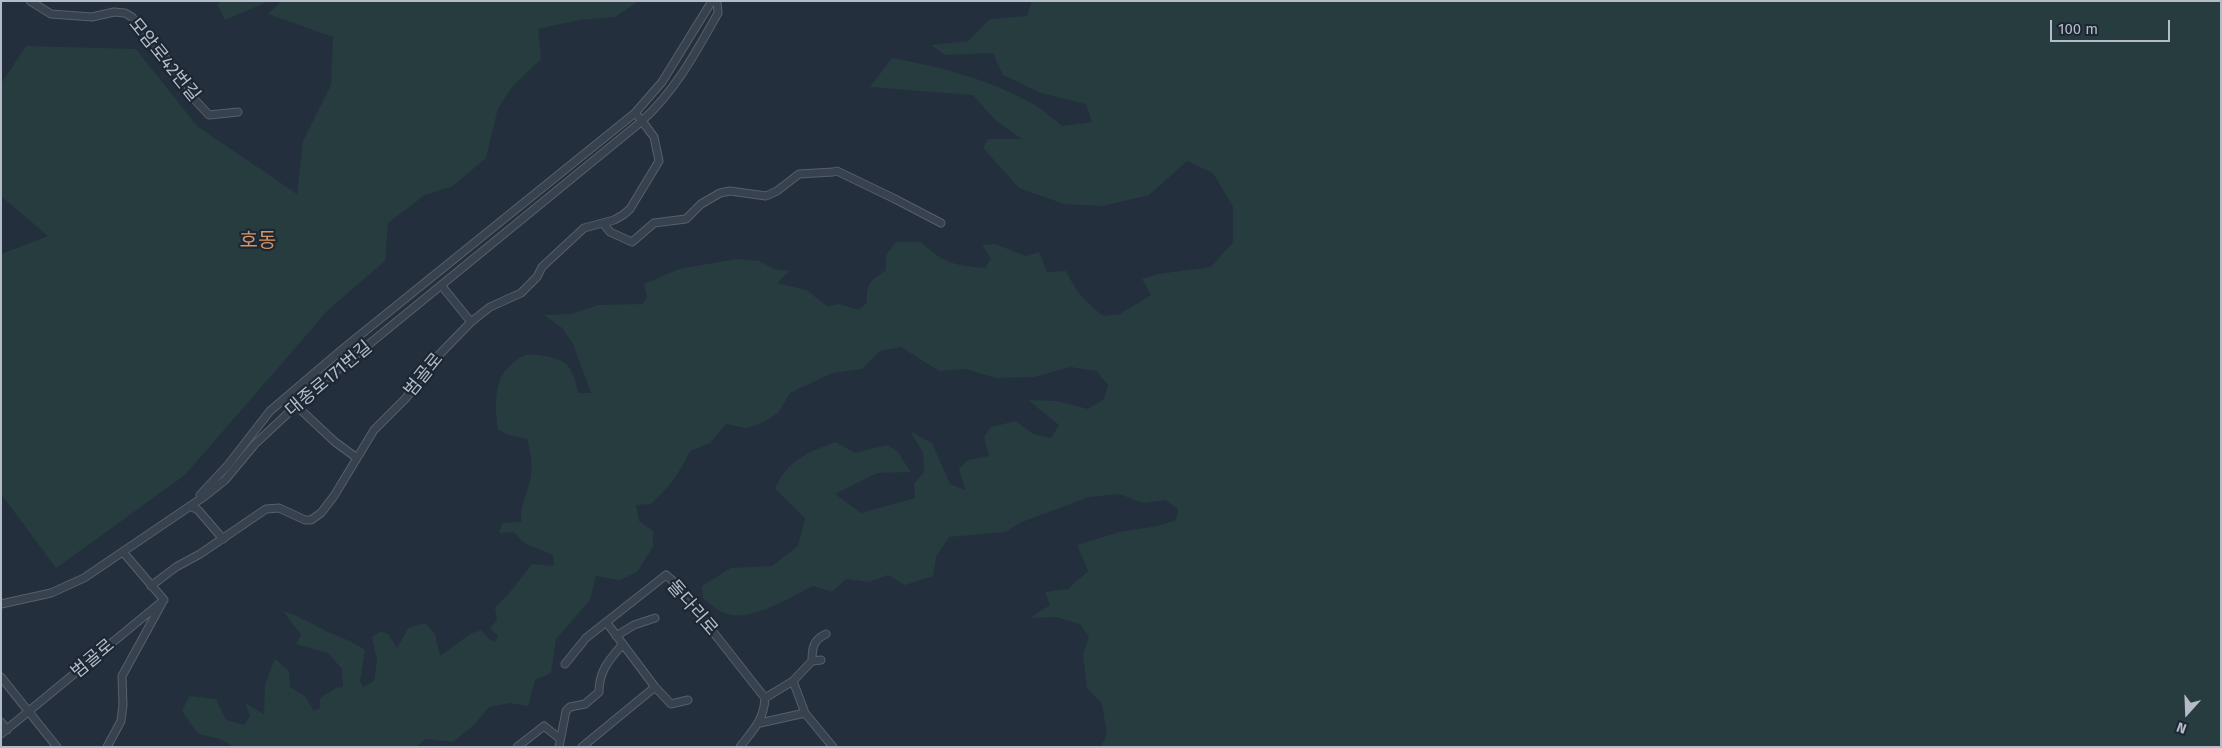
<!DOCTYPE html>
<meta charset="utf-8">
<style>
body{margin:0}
#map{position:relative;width:2222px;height:748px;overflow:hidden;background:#242f3e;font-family:"Fira Sans",sans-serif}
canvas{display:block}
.frame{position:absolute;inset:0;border:2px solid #b4bcc9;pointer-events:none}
.north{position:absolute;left:2162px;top:688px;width:50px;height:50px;-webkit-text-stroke:4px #1d2633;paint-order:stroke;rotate:200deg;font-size:14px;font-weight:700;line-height:20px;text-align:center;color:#b4bcc9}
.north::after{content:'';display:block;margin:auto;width:18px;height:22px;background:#b4bcc9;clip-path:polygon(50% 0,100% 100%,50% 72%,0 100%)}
.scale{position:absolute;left:2050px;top:20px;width:120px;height:22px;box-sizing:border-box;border:2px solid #b4bcc9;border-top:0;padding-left:6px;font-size:15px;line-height:18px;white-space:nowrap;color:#b4bcc9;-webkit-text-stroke:4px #1d2633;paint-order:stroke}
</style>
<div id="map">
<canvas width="2222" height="748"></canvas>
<div class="frame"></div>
<div class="north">N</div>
<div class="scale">100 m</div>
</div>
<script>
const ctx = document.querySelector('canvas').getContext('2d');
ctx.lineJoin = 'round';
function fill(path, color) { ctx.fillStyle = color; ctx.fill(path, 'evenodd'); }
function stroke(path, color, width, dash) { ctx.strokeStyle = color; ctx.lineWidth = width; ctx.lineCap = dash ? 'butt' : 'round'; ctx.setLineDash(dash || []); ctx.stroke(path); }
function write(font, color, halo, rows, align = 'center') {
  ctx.font = font + ' "Fira Sans","Noto Sans KR",sans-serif'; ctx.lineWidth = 4.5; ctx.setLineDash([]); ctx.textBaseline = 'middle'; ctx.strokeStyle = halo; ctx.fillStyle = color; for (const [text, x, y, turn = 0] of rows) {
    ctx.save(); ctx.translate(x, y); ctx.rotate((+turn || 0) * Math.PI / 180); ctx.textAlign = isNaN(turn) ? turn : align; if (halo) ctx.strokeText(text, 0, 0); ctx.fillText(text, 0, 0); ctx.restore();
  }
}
const green = new Path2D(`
 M221,1h48l-44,19 -8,-16z
 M281,1h358l-24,16 -36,3 -41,9 3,30 -29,28 -14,21 -12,50 -33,28 -28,9 -37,28 -3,38 -56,48 -144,166 -129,93 -55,-74v-240l47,-18 -47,-40v-112l25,-38 110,3 61,77 100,68 6,-53 28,-56 2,-48 -65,-23z
 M1032,1h1189v746h-1120l6,-13 -5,-30 -15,-16 -4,-34 6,-17 -9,-13 -24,-7 -26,1 20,-13 -5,-13 23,-3 20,-18 -11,-26 42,-13 39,-6 18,-6 2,-11 -13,-9 -22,3 -24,-9 -30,3 -67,25 -17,10 -56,5 -13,20 -3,19 -28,9 -17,-10 -19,7 -23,-3 -14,13 -19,-6c-23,11 -65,39 -91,26 -7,-3 -13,-9 -19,-14l-1,-12 29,-18 41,-2 26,-20 7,-28 -30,-29c12,-29 33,-37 61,-47l19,11 32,-8 10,6 14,21 -34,1 -42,21 26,19 54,-15 -1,-14 10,-12 -1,-19 -13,-22 22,12 18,41 15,6 -6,-21 9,-9 21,-4 -5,-19 7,-10 25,-6 17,13 18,4 8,-13 -31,-25 29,1 31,8 16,-10 4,-14 -12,-14 -26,-4 -36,10 -38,1 -30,-9 -27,2 -38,-24 -21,4 -18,18 -30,4 -42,20 -12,20 -16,10 -16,5 -20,-4 -16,19 -20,8c-13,26 -19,34 -39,53l-15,1 3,16 14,10v16l-16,25 -17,8 -24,-4 -6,24 -34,39 -5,34 -16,7 -7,26 -18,-3 -21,4 -15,18 -21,17 -27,-3 -10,8h-182l-14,-8 -22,-5 -16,-23 7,-15 27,3 10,21 18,5 6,-9 -5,-13 19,11 1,-30 10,-25 14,12 1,16 15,9 9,15 6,-3v-10l16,-10 7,-1 -1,-18 -14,-16 -32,-9 5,-9 -18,-24c16,5 28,12 43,20 14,6 26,10 39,19l-5,31 3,6 11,-6 3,-20 -5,-24 9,-6 8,4 8,13 11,-20 17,-5 10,11 5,22 30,-22 11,-4 8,9 6,3 3,-6 -8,-8 7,-8 -2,-13 12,-11 25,-32 22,2 -1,-11 -27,-11 -13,-12 -14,1 3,-10 19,-1c0,-22 7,-28 10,-47 2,-12 -1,-25 -4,-36l-18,-4 -11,-5c-2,-16 -4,-31 1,-47 2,-10 16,-24 26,-28 8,-2 31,2 38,7 10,6 13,20 15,31h13l-18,-49 -11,-16 -18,-13 28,-1 26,-9 44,-1 5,-6 -3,-14 35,-15 58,-10 22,2 15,8 16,2 -13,12 29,7 21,16 13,-2 18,6 9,-7c-1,-19 3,-22 19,-33v-15l10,-13h25c24,22 32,23 64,26l6,-9 -9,-14 13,-1 31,12 13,-4 8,20 19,-1c9,19 20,33 38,45l16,-2 31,-19 -9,-16 16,-5 53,-7 22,-25v-35l-20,-34 -26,-12 -38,34 -46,11 -39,-2 -45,-16 -36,-40 5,-9h34l-26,-18 -23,-26 -103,-8 22,-29c49,9 96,21 139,45 11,6 21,15 31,23l30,-4 -6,-18 -45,-11 -38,-18 -10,-22 -48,2 -14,-10 37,-4 22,-22 37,-3z`);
const street = new Path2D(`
 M30,1l21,13 41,3 22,-5 11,1 7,4 54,66 9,17 14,15 29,-3
 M635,113l7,8c34,-31 54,-69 76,-108l-1,-12
 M603,223l7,9 22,10 22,-19 32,-4 15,-15 19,-11 10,-2 36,5 11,-5 22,-17 34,-2 4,-1 58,28 46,24
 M441,285l30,37
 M287,397l48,45 22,16
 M200,495l28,-30 42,-54 74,-63 291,-235 27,-31 50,-81
 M190,506l8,4 25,29
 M123,552l41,48
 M1,604l50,-11 33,-15 121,-82 20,-16 30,-36 58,-54 329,-269 12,16 5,24 -29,48 -7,6 -9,5 -30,8 -42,39 -5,10 -16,16 -31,14 -19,15 -37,38 -28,38 -32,32 -40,66 -13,17 -10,7h-6l-26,-12 -13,1 -66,45 -24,13 -25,19
 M607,623l48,64 16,17 17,-4
 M616,636l18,-11 21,-7
 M812,661l9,-1
 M565,664l21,-26 80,-63 7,6 92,117
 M1,677l56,70
 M793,681l12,32 28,34
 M765,698l28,-17 19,-20c0,-13 1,-21 14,-27
 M1,722l6,8
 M760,723l45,-10
 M1,734l163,-134
 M107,747l14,-26 2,-16 -1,-29 40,-73
 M517,747l27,-21 15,12
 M559,747l7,-36 4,-4 15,-3 14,-12c0,-21 10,-32 23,-47
 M582,747l73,-60
 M740,747c13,-17 24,-27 25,-49`);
const streetNames = [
 ["모암로42번길",164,60,51],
 ["범골로",424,375,-51],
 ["대종로171번길",329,379,-40],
 ["돌다리로",692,608,49],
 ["범골로",93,659,-40]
];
const quarterNames = [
 ["호동",258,241]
];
fill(green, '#263c3f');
stroke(street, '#565f6c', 9);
stroke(street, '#38414e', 7);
write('18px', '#b4bcc9', '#1d2633', streetNames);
write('20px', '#d59563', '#1d2633', quarterNames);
</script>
